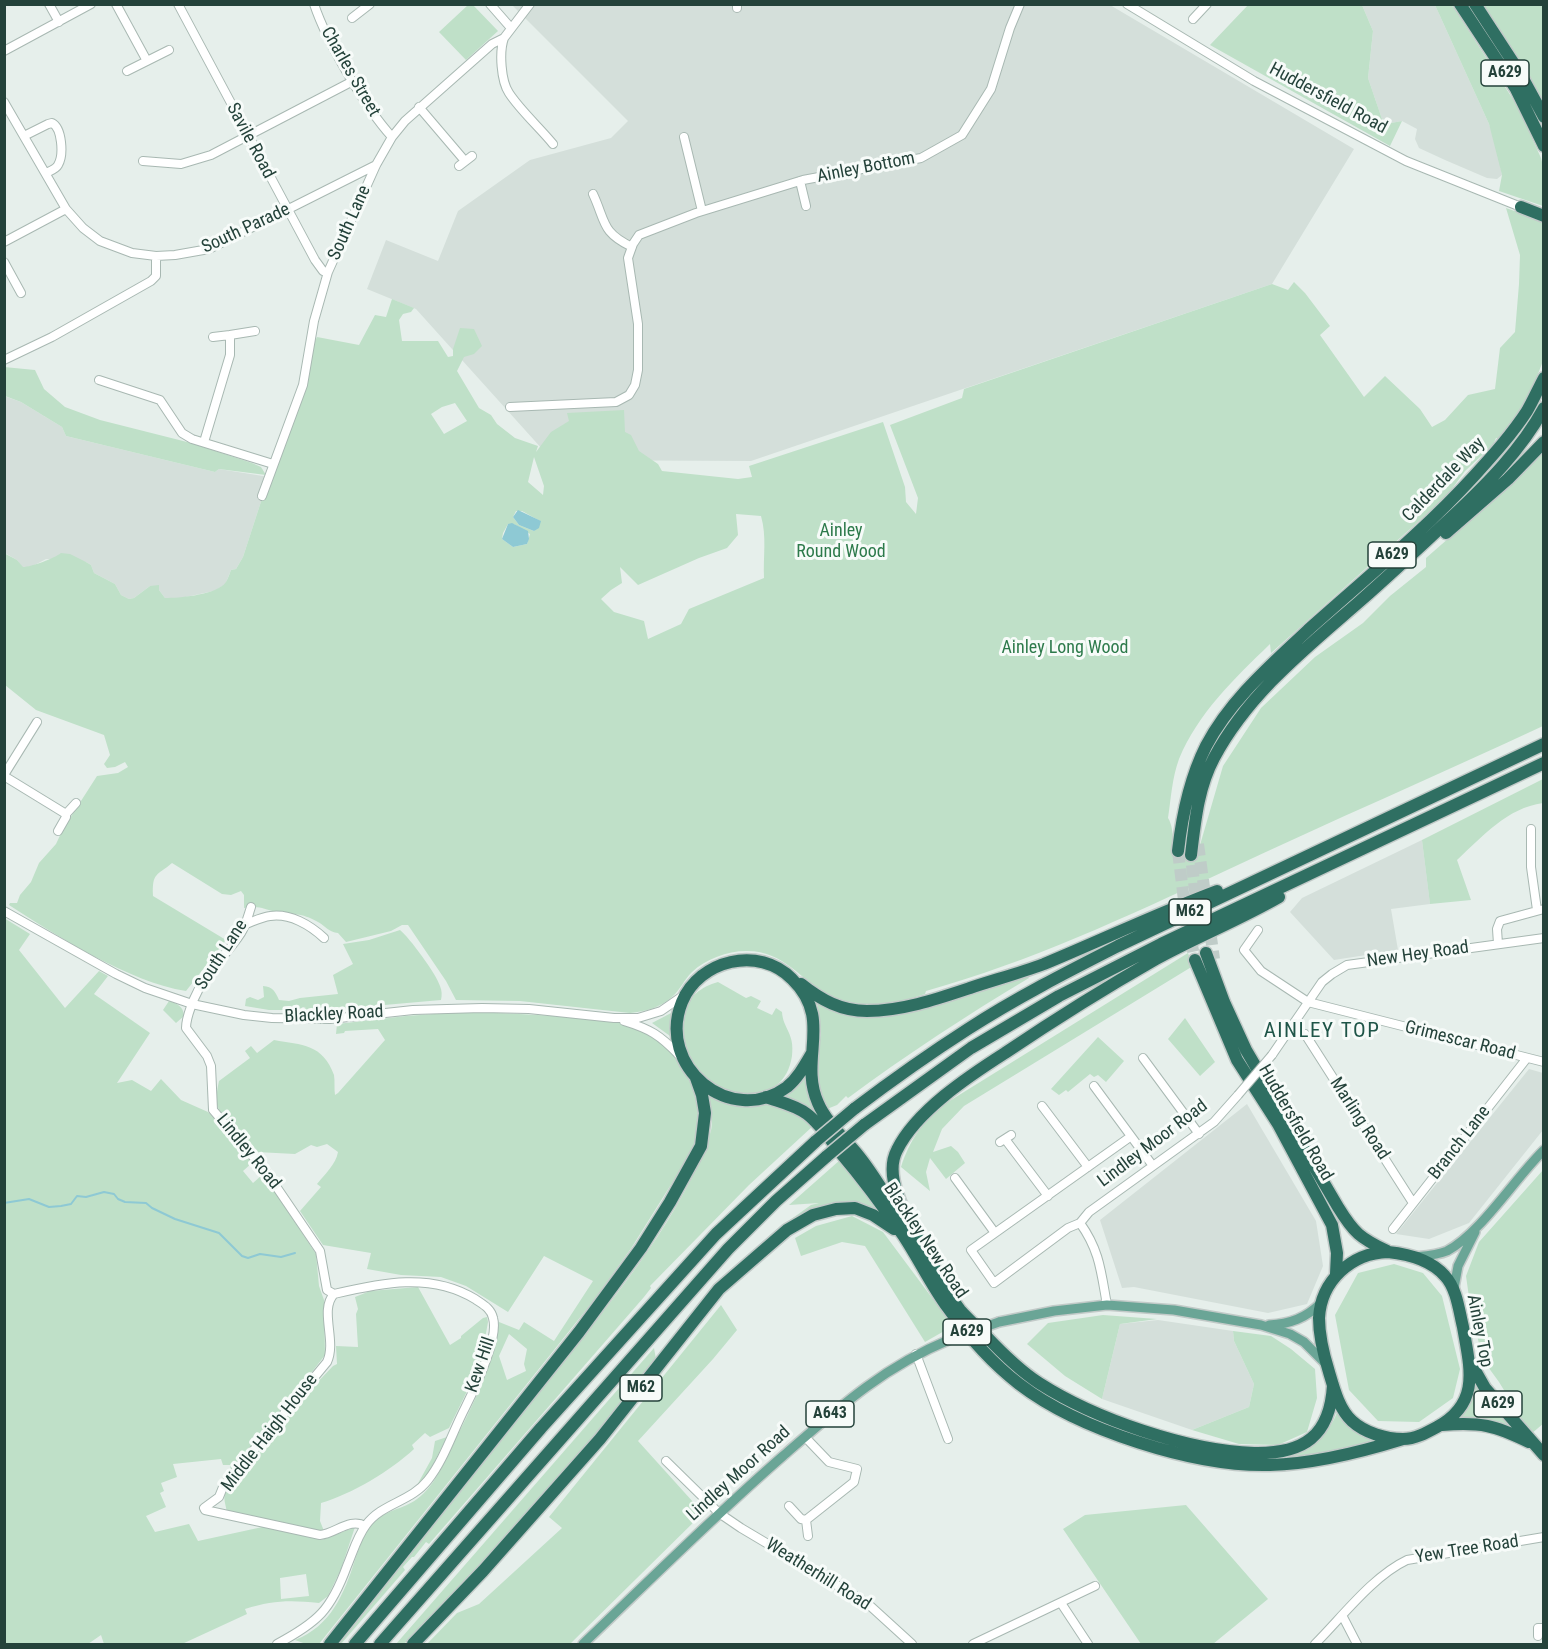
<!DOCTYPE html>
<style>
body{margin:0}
#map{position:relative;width:1548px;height:1649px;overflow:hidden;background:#e6efeb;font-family:"Roboto Condensed",sans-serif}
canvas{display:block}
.frame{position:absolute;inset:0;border:6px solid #24423a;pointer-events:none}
</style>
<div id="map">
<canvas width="1548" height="1649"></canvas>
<div class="frame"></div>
</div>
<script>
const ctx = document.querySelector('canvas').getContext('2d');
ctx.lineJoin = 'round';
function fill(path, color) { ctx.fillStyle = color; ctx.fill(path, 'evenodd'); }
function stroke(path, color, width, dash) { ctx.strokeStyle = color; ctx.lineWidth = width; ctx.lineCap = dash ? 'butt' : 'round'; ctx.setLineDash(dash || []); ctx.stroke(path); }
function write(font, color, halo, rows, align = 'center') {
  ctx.font = font + ' "Roboto Condensed",sans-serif'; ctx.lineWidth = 6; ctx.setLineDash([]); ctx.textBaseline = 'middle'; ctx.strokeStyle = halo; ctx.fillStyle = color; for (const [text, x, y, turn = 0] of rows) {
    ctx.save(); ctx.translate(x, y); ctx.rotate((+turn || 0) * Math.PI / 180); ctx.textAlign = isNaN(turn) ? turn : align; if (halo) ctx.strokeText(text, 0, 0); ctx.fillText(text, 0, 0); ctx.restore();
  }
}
const built = new Path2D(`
 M512,5h598l244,144 -82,135 -521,177 -199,-1 -136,-151 -49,-20 19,-49 52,21 20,-50 72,-51 81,-22 17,-17z
 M1362,5h73l54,119 8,23 5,28 -5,4 -10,-1 -42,-18 -26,-12 -4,-9 2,-10 -15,-8 -11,2 -9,-4 -14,-41 5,-47z
 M4,396l17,6 41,25 4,9 149,36 4,-3 50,8 -26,80 -7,12 -5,1 -6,15 -11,6 -33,7h-16l-6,-8 -9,-4 -16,12 -5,1 -8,-4 -6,-11 -21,-11 -3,-8 -5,-3 -40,-3 -15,8h-9l-5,-7 -12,-7z
 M1422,840l8,64 -39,5 7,41 -64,10 -44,-48 12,-14z
 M1529,1069l14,4v57l-74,93 -40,16 -33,-5z
 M1247,1104l69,117 7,45 -16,38 -39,9 -134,-26 -12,1 -22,-68z
 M1158,1320l75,11 1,10 20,43 -5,23 -57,23 -90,-31 18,-75z`);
const green = new Path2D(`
 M1249,4l113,1 11,26 -5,47 14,41 9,4 11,-2 -12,25 -180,-101z
 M468,5h5l25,26 -32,29 -27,-28z
 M1435,5h17l66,102 23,51 2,8v40l-44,-15 3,-16 -13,-51z
 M1483,5h60v105l-55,-95z
 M1506,208l37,13v140l-14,36 -28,43 -5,-2 -3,7 -28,26 -19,26 -175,156 -1,-9c-35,34 -72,69 -91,115 -7,19 -8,39 -11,59 8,12 1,33 18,40l7,-3 7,-10 23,-79 38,-58 54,-51 48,-34 27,-27 36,-29v-9l47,-41 70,-72v281c-105,49 -212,95 -318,145 -97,45 -195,91 -299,120l-1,3c-25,8 -59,18 -85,9 -4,-1 -8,-5 -12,-7 -27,-17 -46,-46 -82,-45 -19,0 -40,8 -54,21 -8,8 -12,18 -20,25 -12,11 -26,14 -42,16l-110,-12 -64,-1 -10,-19 -38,-56h-6l-11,6 -45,11 -8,-9c-9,-1 -13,-7 -20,-11 -18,-10 -24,-7 -41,-10 -15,-3 -16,-7 -33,-4v-13l-3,-4 -10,4 -9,-1 -50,-31c-15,13 -20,9 -19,33l73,44 -40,51c-57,-9 -129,-55 -177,-86l1,-2h7l3,-8 11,-13 8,-19 17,-19 7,-15 34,-53 21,-3 10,-6 -3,-5 -10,5 -8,1 -3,-4 6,-9 -6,-20 -68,-25 -31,-25 -1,-132 13,7 6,7c8,0 32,-9 38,-14l9,1 16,8 5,3 3,8 21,11 6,11 8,4 5,-1 16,-12 9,-1v5l6,8c15,0 45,-3 57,-12 5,-3 7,-11 9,-16l5,-1 7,-12 26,-80 16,-31 18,-51 8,-46 6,-12 42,8 16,-30 11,2 6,-18 22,9 -3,4 -8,2 -4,6 3,21h36l10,16 5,-1v-7l7,-21 14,1 8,17 -8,8 -10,3 -7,14 22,37 12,7 6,9 18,14 23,8 -2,6 15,-20 18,-11 -2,-8 57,-3 1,22 6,3 8,16 19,13 4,7 76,8 14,-2 -3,-11 134,-44 22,65 1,15 10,12 2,-16 -28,-73 72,-27 2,-9 308,-105 16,6 6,-8 11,11 25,33 -10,9 44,62 21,-21 35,33 12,18 13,-7 23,-25 27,-6 5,-41 15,-16 4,-48 1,-29zM455,403l12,18 -23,13 -13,-20 11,-7zM534,457l10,29 -1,9 -15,-13zM516,511h6l18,10 -6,10 -15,-6 -6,-8zM736,514l25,2c6,21 2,40 3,62l-75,31 -8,15 -33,15 -4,-18 -30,-9 -13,-13 10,-9 11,-7 -2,-16 18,18 61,-27 28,-10 11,-13zM508,524h6l16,10 -3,10 -14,3 -11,-8 1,-6z
 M4,367l31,3 9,19 21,18 35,13 91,23 61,20 9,4 5,8 -47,-6 -4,3 -149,-36 -4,-9 -41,-25 -16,-6z
 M1543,779v24c-36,5 -60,33 -86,57l14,40 -41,4 -8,-64z
 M4,918l26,16 -11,16 46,58 34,-37 9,5 -14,18 56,39 -33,50 15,-3 19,11 10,-12 20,21 27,12 40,43 4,8 -9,8 10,12 9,-8 5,5 49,74 3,32 5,14 1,55 -89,116 -5,1 -1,-7h-7l-2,-6 -48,5 4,13 -16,6 3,8 -4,2 6,14 -20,9 9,16 34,-8 9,17 69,-15 55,14 33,-13 -14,42 -13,27 -9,7c-28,-3 -46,-3 -74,6l2,5 -65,30h-78l-3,-9 -13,9h-83zM306,1574l3,22 -28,3 -1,-21z
 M400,930c9,7 37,45 40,56 2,5 2,9 1,14l-136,12 -4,-1 5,-3 -3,-1 -8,5 -8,-2h-18l-24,-4 1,-7 4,-2 8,3 6,-3 -1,-11c10,1 12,5 16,14l10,1 11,-3 38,-4 -5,-19 20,-11 -10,-20 26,-4z
 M1188,953l5,13 -229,140 -22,23 -9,23 18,-6 7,6 7,11 -19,16 -16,-21 -4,14 4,19 -29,-24c9,-27 20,-43 42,-62z
 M1027,976l2,2c-62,37 -123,77 -181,120l-2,-2 -9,9 -10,4 -6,-10 -6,-35 6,-30 -4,-31 28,11z
 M718,982l28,16 5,-2 10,5 -4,7 15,7 4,-7 6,4c1,17 13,21 10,44 -11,72 -124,32 -108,-41 4,-19 17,-28 34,-33z
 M169,1001c9,3 14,5 15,15l-8,7 -13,-13z
 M462,1012c47,1 94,3 141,9 13,2 29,2 40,8 28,14 47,47 56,75 7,24 -5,55 -22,71l-45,72 -38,53 -275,344h-13l-11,-4c36,-14 49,-46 60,-80 4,-12 8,-24 15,-34 14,-17 33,-16 47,-27 18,-13 26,-35 35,-53 22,-43 39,-76 47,-124l20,8 5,-8 30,19 39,-60 -49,-25 -36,56 -42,-26 -25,-9 -40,-2 -34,-6 4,-16 -48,-8 -23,-34 21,-24 -4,-3c8,-10 19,-20 21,-32l-11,-8 -10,3 -6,-2 -16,9 -38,-2c-7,-7 -11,-15 -18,-22 -19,-21 -27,-17 -20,-49l31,-23 -5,-7 6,-5 6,7 17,-13c28,5 49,4 60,35 1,6 0,14 1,20l3,-2 47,-53 -7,-11 -33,2 -1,2 -8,1 1,-10 69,-8zM509,1334l18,15 -3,15 2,7 -19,9 -8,-24z
 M673,1012l-2,24h-1l-18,-13z
 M1185,1018l30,44 -15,14 -32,-37z
 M1098,1037l26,24 -18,21 -8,-7 -4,2 -4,-3 -22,18 -2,-2 -7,5 -8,-6z
 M804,1077h2l15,40 -2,2 -37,-22z
 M707,1093c28,16 37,7 64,12 16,2 30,11 42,21l-64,59 -99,101 1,2 -7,9 -215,247 -3,-2 -12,15h-2l-9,10 2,3 -64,74h-5c76,-95 155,-190 231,-286 52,-67 116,-144 143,-224 5,-14 -1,-28 -3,-41z
 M840,1160l44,57 -32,-12 -63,19 -2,-2 24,-17 8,-2 -30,2z
 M1543,1170l1,253 -13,11 -32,-52 -16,-22 -12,-49 -5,-35 13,-34z
 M852,1216l31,16 70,94 -28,16 -60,-96 -23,-4 -41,14 -6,-18 21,-12z
 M1394,1264l29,9 19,23 18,73 -7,29 -34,24 -41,-1 -29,-31 -14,-75 23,-42z
 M418,1287l32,58 11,-7v-2l22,-18 4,-1 1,5 -5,28 -9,27 -25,51 -19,9 -5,-4 -13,12 2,4c-24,22 -62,45 -93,54l-1,18 4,10 -5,1 -92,-20c-3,-15 -6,-19 7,-29l55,-71 44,-46 4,-2 -1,-18 22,1 -2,-33 2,-5 -3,-12 15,-6z
 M721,1305l16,25 -24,29 -75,82 65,72 -133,131h-143l30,-31 22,-9 83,-76 -13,-11z
 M1103,1315l54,4 -37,5 -18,75 -37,-23 -38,-32 21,-21z
 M1233,1331l38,5 20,13 24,20 2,29 -10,34 -29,13 -39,-1 -47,-14 57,-23 5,-23 -20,-43z
 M654,1348l2,11c-77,101 -164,194 -252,285h-8z
 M1474,1381l40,47 -26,-8 -25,-1 -4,-4z
 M1338,1409l41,31 -69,16 -17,2v-4c22,-9 38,-22 45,-45z
 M447,1437l-17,34 -14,16 16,-29 3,-17z
 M1186,1505l82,94 -55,45h-72l-78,-115 22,-14z`);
const water = new Path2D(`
 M518,510l23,11 -2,7 -5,3 -15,-6 -6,-8z
 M512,523l16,8 1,8 -2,5 -14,3 -11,-8 6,-15z`);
const stream = new Path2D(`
 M4,1203l25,-4 20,8 12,-1 10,-2 6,-8 9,1 18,-5 10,2 4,5 7,3 21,1 6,5 23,11 44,14 23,23 6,2 12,-4 21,3 14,-4`);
const highwayTunnel = new Path2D(`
 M1198,844l16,115
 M1178,851l8,66 9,43
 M1192,865l5,42`);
const minor = new Path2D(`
 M49,4l10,18
 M116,4l31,57
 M178,4l137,256 8,11 5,1
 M314,4c13,39 51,103 78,133
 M490,4l21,24
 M737,4v4
 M1127,4l127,77 152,80 115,46
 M352,18l18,-14
 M1193,19l14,-15
 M504,38c-5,14 -3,43 5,55 11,17 31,35 44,51
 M4,51l87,-47
 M127,71l42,-21
 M4,102l62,107 17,19 17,13 32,12 24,3 19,-1 34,-6 167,-84
 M419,107l46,54
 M24,136l24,-12 4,-1c10,5 12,32 6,42 -2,4 -8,6 -12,8
 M684,137l18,74
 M143,161l38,3 30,-9 142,-74
 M459,166l13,-10
 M800,181l6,25
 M593,194c13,28 8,38 39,53
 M4,242l62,-33
 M4,262l17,31
 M230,335l25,-4
 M4,360l48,-23 99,-56 5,-5v-20
 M99,380l61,20 22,33 10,6 81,25
 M510,407l106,-5 13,-7 6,-10 3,-15v-46l-10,-66 5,-14 6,-9 57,-22 107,-33 118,-22 41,-23 29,-46 19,-61 10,-24
 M204,442l26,-87v-20l-17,2
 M262,496l41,-111 11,-64 14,-49 48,-107 16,-28 13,-16 87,-77 12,-6 26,-34
 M4,775l33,-53
 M4,776l62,38
 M1531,829v38l6,43
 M58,831l8,-14v-3l10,-11
 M251,907c-3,9 -5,18 -10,26 -17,26 -35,37 -48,68 -3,9 -7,17 -7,27l21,28 4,10 2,44 54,63 53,78 7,39 7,4
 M4,911l112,63 29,14 47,16 52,11 28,3 58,1 83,-9 69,-2 47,1 85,9h24l23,-7 23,-16
 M246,924c8,-3 16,-7 24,-8 20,-3 40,9 54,22
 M1258,930l-14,20 17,21 47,31 236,60
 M1498,944l-1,-15 3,-8 44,-12
 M624,1021c26,8 36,14 55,34
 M1305,1034l108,169
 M1272,1055l50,-73 10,-8 15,-9 197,-27
 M1143,1058l56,76
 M1094,1086l59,80
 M1042,1106l46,61
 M1005,1139l43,57
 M1000,1142l11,-7
 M955,1178l40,55
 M1080,1223l-12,5 -74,55 -23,-33 159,-113
 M1393,1229l134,-171
 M334,1294c-15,16 3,47 -7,68l-104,125 -4,10 -15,11 1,2 115,25c15,-1 30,-18 45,-9
 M1107,1305c-6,-33 -7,-54 -27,-82l9,-11 125,-90 24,-27
 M916,1354l32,85
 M666,1461l53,52 22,15 126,75 45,41
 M789,1506l12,13 5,1 48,-38 3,-13 -28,-7 -24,-25
 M806,1520l2,16
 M1061,1603l27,41
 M1343,1617l14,27
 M1538,1636v-8h6
 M277,1644c41,-22 54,-34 70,-78 6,-14 10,-29 19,-41 16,-22 45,-23 62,-45 16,-20 25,-49 37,-72 10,-20 34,-70 28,-90 -2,-10 -11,-14 -18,-19 -44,-27 -94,-16 -141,-5
 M973,1644l122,-58
 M1315,1644c27,-27 58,-68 92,-84l137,-23`);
const major = new Path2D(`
 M1415,1257c10,-1 23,-2 32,-6 34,-18 68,-73 97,-101
 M1454,1288l4,-22 17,-34
 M999,1322l55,-11 53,-6 67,5 87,15 29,9 14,8 22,22
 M1269,1325c21,-1 37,-7 52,-22
 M583,1644c66,-63 131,-128 200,-188 55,-48 100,-89 168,-117`);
const highway = new Path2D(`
 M1460,4l56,85 28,57
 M1475,4l45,69 24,44
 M1521,207l23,9
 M1446,533l62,-54 36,-37
 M1178,851c4,-35 12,-73 28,-105 24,-46 65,-81 102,-116 57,-51 116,-99 167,-155 19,-21 37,-41 52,-64 6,-10 11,-22 17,-33
 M1191,855c4,-33 7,-67 23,-97 34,-64 91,-109 145,-156 32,-28 63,-57 94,-86 34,-32 68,-66 91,-108
 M1206,953l18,49 22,48 92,157c16,26 22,31 49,44
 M1195,960l42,100 41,64 54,101 5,28 -1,21
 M801,984c20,16 40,27 66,27 35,0 70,-12 103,-23 24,-8 50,-15 74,-24 58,-24 114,-51 173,-73
 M812,1053c-7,12 -14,25 -25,34 -57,41 -131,-21 -105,-85 17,-42 77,-57 110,-23 42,41 6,79 26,124 8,19 27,36 40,52 14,17 25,37 37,54 5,7 11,13 16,19 18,26 30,57 49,82 8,9 17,17 26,26 16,17 33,34 53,47 56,36 149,68 215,70 50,1 76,-17 79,-68
 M766,1097c14,5 29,8 41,17 13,10 23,25 33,38 22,26 43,54 63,83 16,24 28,50 45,73 20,28 44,55 71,76 60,46 176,83 251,81 45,-1 91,-13 133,-26
 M854,1109c37,-28 75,-55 114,-80 48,-31 99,-57 150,-83l426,-202
 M864,1125l107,-77 88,-52 102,-52 383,-181
 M904,1211c-8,-18 -17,-42 -7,-61 19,-39 72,-74 108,-97 49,-33 100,-65 151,-94 40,-22 83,-39 123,-62
 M1388,1252c20,2 43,8 57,24 12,13 14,35 18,51 7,41 18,76 -26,100 -11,6 -22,12 -34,12 -17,0 -38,-6 -51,-18 -13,-12 -18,-32 -23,-49 -5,-16 -10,-37 -10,-54 2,-37 32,-65 69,-66z
 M1472,1365l13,23 59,67
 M1442,1425c39,-3 52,0 87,17
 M330,1644l249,-312 62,-84 29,-46 31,-56 4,-33 -3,-18 -6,-17
 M355,1644l186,-216 175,-194 100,-93
 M380,1644l348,-395 48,-48 51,-45
 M413,1644l70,-73 117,-132 119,-150 68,-59 26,-15 23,-6 19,-1 18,7 21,14`);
const minorBridge = new Path2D(`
 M1238,1095l34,-40`);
const majorBridge = new Path2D(`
 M951,1339l48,-17`);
const highwayBridge = new Path2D(`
 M816,1141l38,-32
 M827,1156l37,-31`);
const shields = [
 [1505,73,48],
 [1392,555,48],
 [1190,912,42],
 [967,1332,48],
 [641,1388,42],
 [1498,1404,48],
 [830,1414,48]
];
const shieldNames = [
 ["A629",1505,73],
 ["A629",1392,555],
 ["M62",1190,912],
 ["A629",967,1332],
 ["M62",641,1388],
 ["A629",1498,1404],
 ["A643",830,1414]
];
const streetNames = [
 ["Charles Street",350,72,60],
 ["Huddersfield Road",1328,99,28],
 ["Savile Road",250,141,62],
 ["Ainley Bottom",866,168,-11],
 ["South Lane",350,223,-66],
 ["South Parade",246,229,-25],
 ["Calderdale Way",1444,480,-46],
 ["South Lane",222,955,-57],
 ["New Hey Road",1418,955,-8],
 ["Blackley Road",334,1015,-3],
 ["Grimescar Road",1460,1041,14],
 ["Marling Road",1359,1119,57],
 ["Huddersfield Road",1295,1123,60],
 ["Branch Lane",1460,1143,-52],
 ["Lindley Moor Road",1153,1144,-37],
 ["Lindley Road",248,1152,51],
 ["Blackley New Road",925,1241,56],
 ["Ainley Top",1479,1331,79],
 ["Kew Hill",481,1365,-71],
 ["Middle Haigh House",270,1433,-52],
 ["Lindley Moor Road",739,1474,-42],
 ["Yew Tree Road",1467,1550,-9],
 ["Weatherhill Road",818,1575,32]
];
const parkNames = [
 ["Ainley",841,531],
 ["Round Wood",841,552],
 ["Ainley Long Wood",1065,648]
];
const quarterNames = [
 ["AINLEY TOP",1322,1032]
];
fill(built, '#d4dfda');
fill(green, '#bfe0c8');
fill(water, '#8ec9d4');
stroke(stream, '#8ec9d4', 2);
stroke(highwayTunnel, '#bfccc8', 12, [12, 6]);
stroke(minor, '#a8b8b2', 10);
stroke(major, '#c2cac8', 12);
stroke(highway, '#c2cac8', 15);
stroke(minor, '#fff', 8);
stroke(major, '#6aa596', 9);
stroke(highway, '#2f6f62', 12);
stroke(minorBridge, '#a8b8b2', 10, []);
stroke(majorBridge, '#c2cac8', 12, []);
stroke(highwayBridge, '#c2cac8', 15, []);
stroke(minorBridge, '#fff', 8);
stroke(majorBridge, '#6aa596', 9);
stroke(highwayBridge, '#2f6f62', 12);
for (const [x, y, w] of shields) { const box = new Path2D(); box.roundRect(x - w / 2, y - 13, w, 26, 4.5); ctx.fillStyle = '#f7fbf9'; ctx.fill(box); stroke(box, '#24423a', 1.5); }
write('bold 16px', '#24423a', null, shieldNames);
write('18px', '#24423a', '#f7fbf9', streetNames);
write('18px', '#2d7a4b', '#f7fbf9', parkNames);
ctx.letterSpacing = '1.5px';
write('21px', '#1f5548', '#f7fbf9', quarterNames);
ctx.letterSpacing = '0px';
</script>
